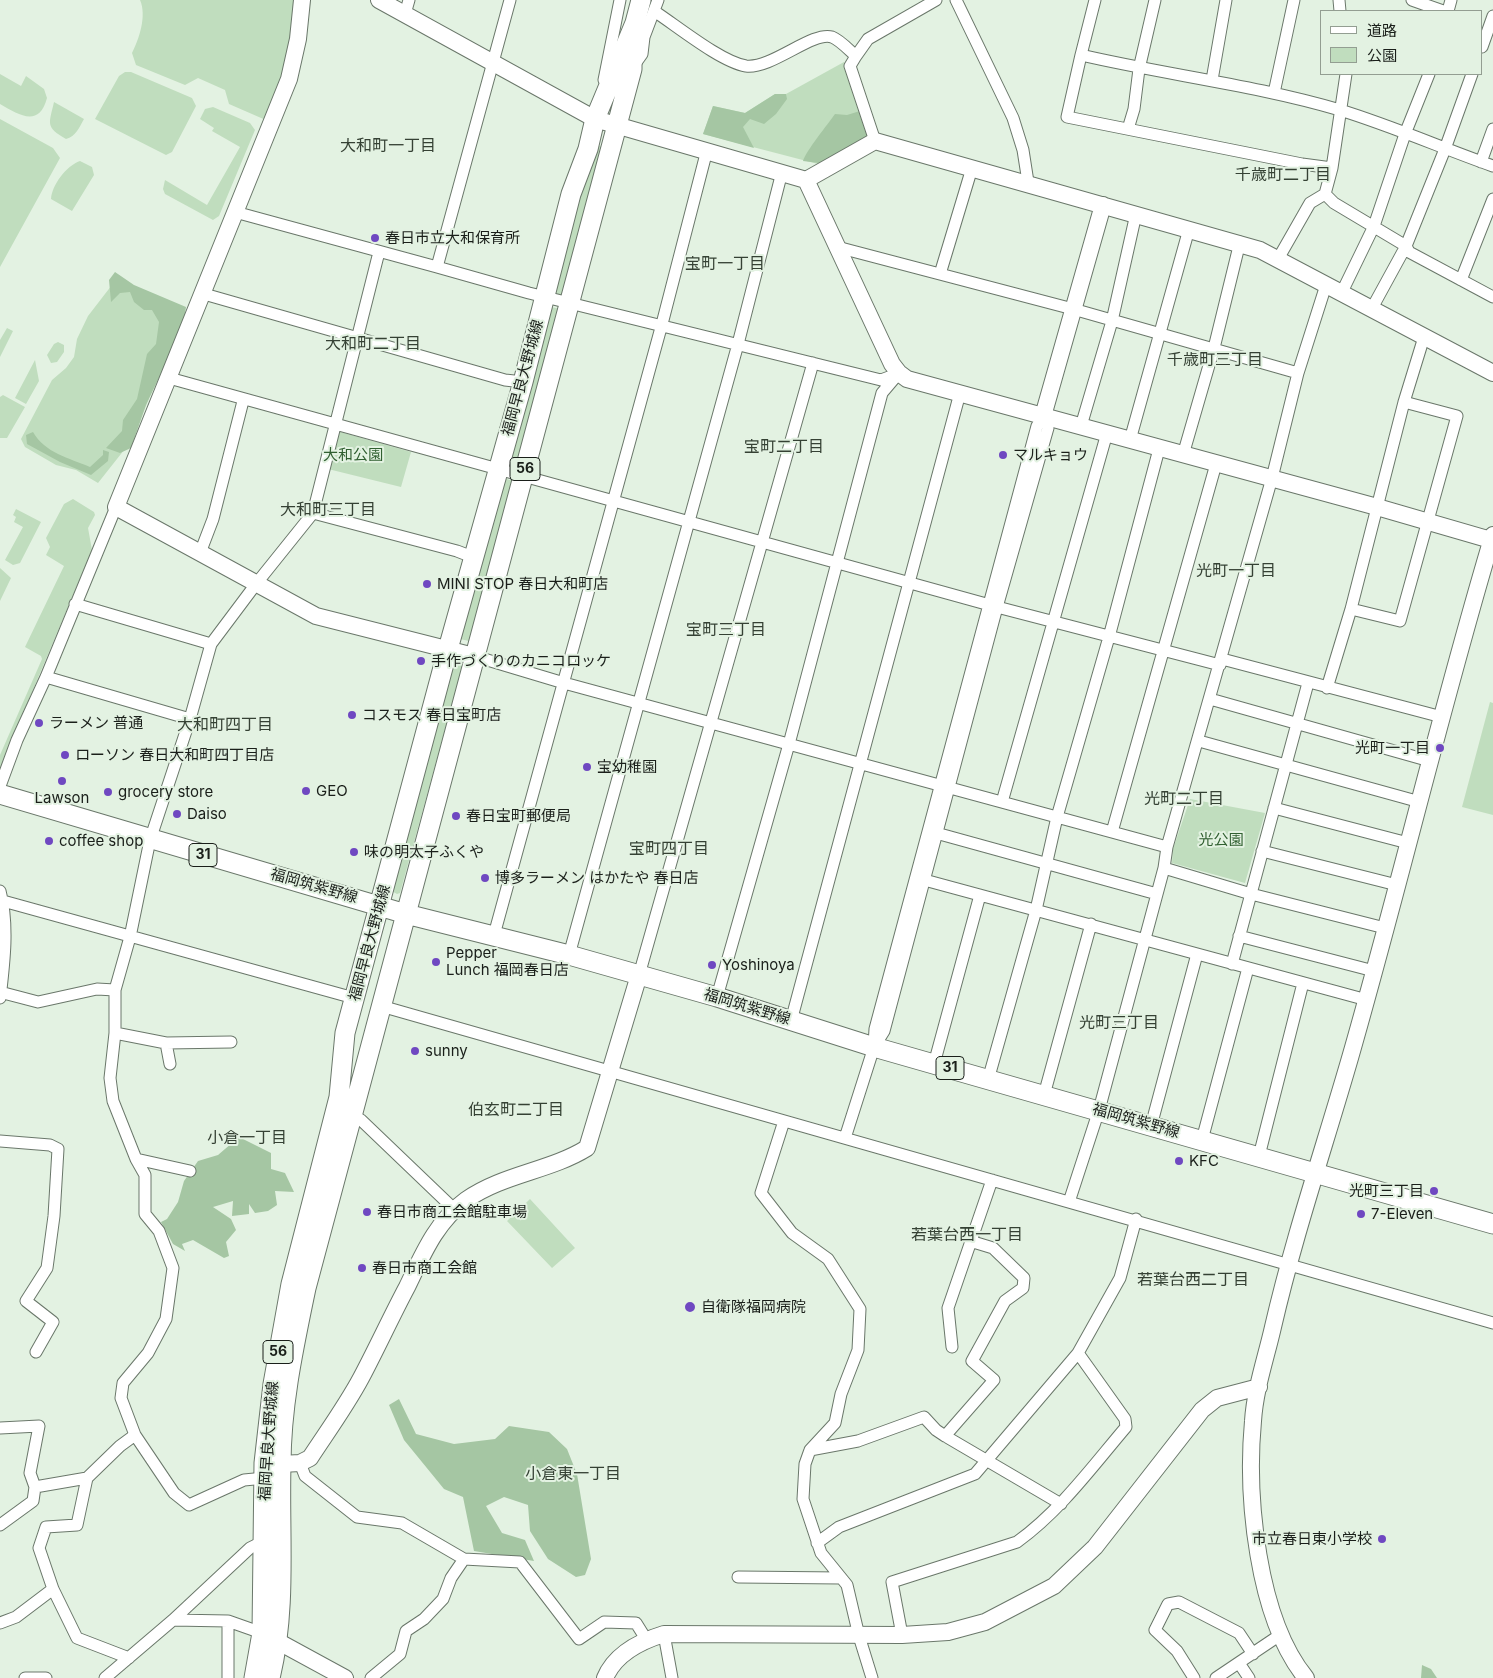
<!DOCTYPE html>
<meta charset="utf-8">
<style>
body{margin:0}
#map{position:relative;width:1493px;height:1678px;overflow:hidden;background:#e3f2e2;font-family:Inter,"Noto Sans JP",sans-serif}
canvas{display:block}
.legend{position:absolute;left:1320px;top:10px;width:162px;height:65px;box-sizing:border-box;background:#e3f2e2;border:1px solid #939e92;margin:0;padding:6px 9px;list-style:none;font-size:15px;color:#1a1f1a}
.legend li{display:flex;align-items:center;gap:10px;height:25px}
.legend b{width:25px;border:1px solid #939e92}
</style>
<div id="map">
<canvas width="1493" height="1678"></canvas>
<ul class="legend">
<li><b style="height:6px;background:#fff"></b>道路</li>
<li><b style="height:14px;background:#c0ddbe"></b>公園</li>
</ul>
</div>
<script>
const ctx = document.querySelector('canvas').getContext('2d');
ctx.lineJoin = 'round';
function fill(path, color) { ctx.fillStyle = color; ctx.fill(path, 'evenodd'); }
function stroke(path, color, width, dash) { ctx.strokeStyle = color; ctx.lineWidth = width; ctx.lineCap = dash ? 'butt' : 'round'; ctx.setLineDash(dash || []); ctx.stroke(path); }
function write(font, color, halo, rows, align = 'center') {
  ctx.font = font + ' Inter,"Noto Sans JP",sans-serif'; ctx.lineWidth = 4; ctx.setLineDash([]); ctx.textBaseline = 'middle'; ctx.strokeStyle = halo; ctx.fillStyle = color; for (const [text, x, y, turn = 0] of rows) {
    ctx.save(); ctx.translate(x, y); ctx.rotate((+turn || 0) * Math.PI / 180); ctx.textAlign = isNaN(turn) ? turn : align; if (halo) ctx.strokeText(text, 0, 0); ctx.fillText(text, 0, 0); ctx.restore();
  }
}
const green = new Path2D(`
 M140,0h157l-3,35 -26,86 -39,-17 -4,-14 -27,-12 -13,7 -49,-20 -4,-12c7,-14 15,-37 8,-53z
 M844,62l24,72 -2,5 -48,25 -115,-30 10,-28 32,7 30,-19h11z
 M125,72h6l61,26 4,8 -24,46 -6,3 -71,-36 24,-43z
 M0,74l21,12 5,-10 18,13 3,9c-8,30 -28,17 -47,6z
 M54,102l30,17c-5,9 -8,17 -18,20 -21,-12 -17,-15 -12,-37z
 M213,107l37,16 5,7 -36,86 -6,4 -48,-26 -2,-5 2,-9 42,25 33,-58 -28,-16 2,-3 -14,-9 5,-10z
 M0,119l53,29 7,10 -60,109z
 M598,145l5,3 -39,150 -10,-2 24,-98z
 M80,161l12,6 2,8 -22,36 -21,-12c1,-14 15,-33 29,-38z
 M115,281l69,30 -52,129 -34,43 -22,-13 -20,-5 -31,-18 -4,-8 31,-59 14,-12 8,-11 3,-18 11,-23z
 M551,307l10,2 -45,160 -9,-2z
 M7,328l6,3 -13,26v-17z
 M58,342l6,3v7l-7,10 -6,1 -4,-8 7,-11z
 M35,360l4,21 -13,23 -11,-6z
 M3,395l22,12 -18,31h-7v-41z
 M337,431l74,21 -10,35 -73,-18z
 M504,478l9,3 -44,160 -9,-2z
 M73,499l21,13 1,3 -7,13 4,22 -92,218v-13l42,-96 -1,-3 -16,-9 39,-81 -18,-11 4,-8 -4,-9 18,-34z
 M16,509l25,13 -21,41 -7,2 -8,-5 18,-33 -9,-5 2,-5 -3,-2z
 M0,568l11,10 -11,23z
 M454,661l9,3 -63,229 -3,1 -7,-4z
 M1490,702l3,1v112l-31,-8z
 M1190,799l75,14 -20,70 -73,-20 1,-14z
 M530,1199l45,49 -23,20 -45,-47z`);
const forest = new Path2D(`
 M775,94h11l1,5 -11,15 -12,10 -14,-5 -7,8 11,21 -51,-14 10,-28 32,7z
 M860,111l8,23 -2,5 -47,24 -16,-2c3,-10 25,-37 32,-47l12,1z
 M115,272l19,13 52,22 -3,20 -37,78 -15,43 -11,5 -14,-5 16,-17 1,-11 14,-21 10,-45 9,-10 3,-22 -7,-12h-8l-10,-8 -4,-10 -10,1 -9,9 -2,-22z
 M33,432c12,21 36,26 57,35l13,-12v-5l6,2 -1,9 -17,14 -31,-13 -33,-18 -1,-9z
 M239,1137l32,16v16l14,4 9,19 -19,-1 2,14 -9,6 -13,2 -6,-9v10l-17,2 1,-15 -20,6 18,12 5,11 -10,12 3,14 -5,2 -31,-18 -11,4 3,7 -12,-7 -12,-22 6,-3 11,-17 6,-21 14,-20 20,-6z
 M399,1399l17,35 38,10 41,-5 14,-13 40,6 18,17 10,25 14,85 -6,16 -9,2 -28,-18 -18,-28 -2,-26 -24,-8 -18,9 16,27 23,7 9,21 -60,-10 -11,-54 -19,-8 -40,-49 -15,-35z
 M1422,1665l9,4 6,9h-16z`);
const street = new Path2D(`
 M956,0l57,118 10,32 5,32
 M1339,0l1,11
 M1412,0l31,11
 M654,11c23,15 67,51 92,55 26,3 66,-35 86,-29 8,3 18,14 24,19l12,-17 68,-39
 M1448,11l3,-11
 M405,14l4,-14
 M1482,47l11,-31
 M1081,55l14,-55
 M856,56l-6,10 25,75
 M632,68l10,-14 2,-17 14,-37
 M604,80l16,-80
 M1212,80l14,-80
 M1274,93l20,-93
 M1128,129l6,-20 5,-40 16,-69
 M1481,162l12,-33
 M1332,168l-30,-4 -235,-47 14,-62c86,20 174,30 259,55 52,16 102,38 153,56
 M1325,194l9,9 72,43 3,6 84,45
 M235,212l202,55 73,-267
 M837,247l236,62 225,64
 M1278,259l32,-56 15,-9 7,-26 14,-94
 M437,267l92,26 352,87 16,-6
 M940,274l32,-106
 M1461,280l32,-81
 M204,294l301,86 18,2
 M1341,294l33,-68 31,-92 24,-60
 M1371,310l35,-64 39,-97 27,-75
 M169,378l828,229 223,58
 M1404,402l53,14 -57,205 -49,-12 53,-207 20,-65
 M1081,426l31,-105 24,-107
 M1130,440l59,-211
 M1183,455l31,-107 26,-106
 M313,513l144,38 18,7
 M200,553l13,-34 30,-118
 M75,604l136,40
 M474,656l90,27 603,164
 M1222,659l220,58
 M46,677l144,42
 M1327,688l24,-79
 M1210,699l220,62
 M1199,741l221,61
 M0,786l17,-46 29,-63 70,-170
 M1002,802l105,-369
 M1274,808l134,35
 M1112,832l104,-368
 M936,833l221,61
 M1262,851l135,34
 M1164,868l87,26 134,34
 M917,878l450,122
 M0,891c9,34 4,73 0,107
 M3,901l351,97
 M494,935l168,-611 45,-174
 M1239,936l135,35
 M569,955l169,-611 44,-172
 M1232,964l76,-281
 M639,975l174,-612
 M0,992l38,10 59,-13 18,1
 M717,997l72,-253 93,-351 17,-20
 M381,1006l1112,317
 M791,1021l169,-628
 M115,1033l51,10 65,-1
 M166,1043l4,21
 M874,1046l1,-17 162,-603 6,-10
 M934,1064l46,-169
 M988,1080l48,-170 21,-93 52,-180 50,-188
 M1044,1095l47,-171
 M348,1112l13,8 94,90
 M784,1121l-23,72 31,40 36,26 32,50 -2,41 -17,44 -6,29 -25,27 -5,14 -2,35 18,54 26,32 12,51 13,42
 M1151,1126l46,-172
 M845,1138l29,-91 10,-16 113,-424 51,-179 -5,-12
 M1202,1140l46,-172
 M0,1141l50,4 8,4 -4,67 -7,52 -21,33 27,21 -17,30
 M1259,1156l44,-173
 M136,1159l54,12
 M1069,1202l30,-92 65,-242 3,-21 105,-369 26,-105 28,-88
 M952,1347l-4,-39 44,-128
 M0,1428l39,-2 -9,47 5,14 52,-9 33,-32 15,-11
 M945,1436l49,-56 -22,-19 33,-60 18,-13 1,-10 -31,-30 -23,-7
 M810,1450l48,-9 66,-24 12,13 9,6 116,68
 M300,1463l5,13 52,41 45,6 62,36 56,3 59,77 25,-17 32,1 10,16
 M267,1475l-2,3 -21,2 -55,25 -15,-12 -39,-58 -14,-37 2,-15 25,-30 18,-34 7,-51 -14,-37 -14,-17v-39l-9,-16 -23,-58 -3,-23 5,-45v-43l15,-53 20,-97 40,-121 21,-75 45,-60 57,-71 66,-261
 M87,1478l-10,47 -31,2 -7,21 14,41 24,49 52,20
 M0,1525l33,-24 2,-14
 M817,1543l22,-16 136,-53 103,-121 42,-75 16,-59
 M738,1577l103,1
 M173,1620l55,1 34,12
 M0,1623l16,-6 37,-28
 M664,1634l8,44
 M902,1635l-10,-53 125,-40c43,-31 75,-75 109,-115l-1,-8 -47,-66
 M1239,1663l10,15
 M25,1678h21
 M105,1678l68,-58 77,-72 16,-8
 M228,1678v-57
 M371,1678l29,-24 6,-23 18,-12 19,-20 8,-21 13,-19
 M1194,1678l-17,-27 -22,-21 13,-26 11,-2 60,31 14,21
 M1216,1678l64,-43`);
const secondary = new Path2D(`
 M302,0l-4,39 -9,40 -173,428 200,109 158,40
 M379,0l216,119 211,61 69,-39 385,109 233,123
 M806,180l86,184 7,9 8,6 470,128 114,33
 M1043,416l60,-211
 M281,1464l19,-1 10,-5c17,-26 36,-52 51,-80 16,-30 30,-61 46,-91 16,-33 29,-65 59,-87 37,-26 84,-29 121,-52l52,-173
 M266,1635l79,43
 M605,1678c10,-24 36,-37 59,-44l238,1 46,-3 37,-10 69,-36 41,-39 107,-137 15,-12 42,-11
 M1306,1678c-49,-60 -60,-182 -53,-257 2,-32 13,-63 20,-94 21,-91 51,-179 77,-269 50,-174 91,-350 143,-523`);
const primary = new Path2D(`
 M0,794l406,120 163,41 148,42 157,50 619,177
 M254,1678l8,-45 2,-170 9,-79 18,-100 48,-187 6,-64 103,-384 75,-267 48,-188 17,-45 7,-30 40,-96 6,-23
 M270,1678c17,-70 9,-142 11,-213 0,-60 13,-119 25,-177l326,-1219v-27`);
const markers = [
 [375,238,5,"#6f48c1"],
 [1003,455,5,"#6f48c1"],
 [427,584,5,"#6f48c1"],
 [421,661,5,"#6f48c1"],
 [352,715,5,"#6f48c1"],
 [39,723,5,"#6f48c1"],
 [1440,748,5,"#6f48c1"],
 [65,755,5,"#6f48c1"],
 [587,767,5,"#6f48c1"],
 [62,781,5,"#6f48c1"],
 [306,791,5,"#6f48c1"],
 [108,792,5,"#6f48c1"],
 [177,814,5,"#6f48c1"],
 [456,816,5,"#6f48c1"],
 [49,841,5,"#6f48c1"],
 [354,852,5,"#6f48c1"],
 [485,878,5,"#6f48c1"],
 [436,962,5,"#6f48c1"],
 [712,965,5,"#6f48c1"],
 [415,1051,5,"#6f48c1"],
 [1179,1161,5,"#6f48c1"],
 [1434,1191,5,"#6f48c1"],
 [367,1212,5,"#6f48c1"],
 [1361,1214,5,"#6f48c1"],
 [362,1268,5,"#6f48c1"],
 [690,1307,6,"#6f48c1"],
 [1382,1539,5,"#6f48c1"]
];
const shields = [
 [525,469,30],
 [203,855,28],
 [950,1068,28],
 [278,1352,30]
];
const shieldNames = [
 ["56",525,469],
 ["31",203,855],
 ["31",950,1068],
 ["56",278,1352]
];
const poiNames = [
 ["春日市立大和保育所",385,238],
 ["マルキョウ",1013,455],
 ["MINI STOP 春日大和町店",437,584],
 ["手作づくりのカニコロッケ",431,661],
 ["コスモス 春日宝町店",362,715],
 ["ラーメン 普通",49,723],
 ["光町一丁目",1430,748,"right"],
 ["ローソン 春日大和町四丁目店",75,755],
 ["宝幼稚園",597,767],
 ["GEO",316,791],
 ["grocery store",118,792],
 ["Lawson",62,798,"center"],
 ["Daiso",187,814],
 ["春日宝町郵便局",466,816],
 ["coffee shop",59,841],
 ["味の明太子ふくや",364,852],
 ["博多ラーメン はかたや 春日店",495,878],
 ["Pepper",446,953],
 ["Lunch 福岡春日店",446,970],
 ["Yoshinoya",722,965],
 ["sunny",425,1051],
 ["KFC",1189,1161],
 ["光町三丁目",1424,1191,"right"],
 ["春日市商工会館駐車場",377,1212],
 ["7-Eleven",1371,1214],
 ["春日市商工会館",372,1268],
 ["自衛隊福岡病院",701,1307],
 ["市立春日東小学校",1372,1539,"right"]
];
const streetNames = [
 ["福岡早良大野城線",523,378,-75],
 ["福岡筑紫野線",314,886,16],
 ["福岡早良大野城線",370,943,-75],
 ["福岡筑紫野線",747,1007,17],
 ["福岡筑紫野線",1136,1121,16],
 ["福岡早良大野城線",269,1441,-86]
];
const parkNames = [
 ["大和公園",353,455],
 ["光公園",1221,840]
];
const neighbourhoodNames = [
 ["大和町一丁目",388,146],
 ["千歳町二丁目",1283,175],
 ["宝町一丁目",725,264],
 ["大和町二丁目",373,344],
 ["千歳町三丁目",1215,360],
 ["宝町二丁目",784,447],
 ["大和町三丁目",328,510],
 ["光町一丁目",1236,571],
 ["宝町三丁目",726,630],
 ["大和町四丁目",225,725],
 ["光町二丁目",1184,799],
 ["宝町四丁目",669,849],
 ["光町三丁目",1119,1023],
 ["伯玄町二丁目",516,1110],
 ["小倉一丁目",247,1138],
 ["若葉台西一丁目",967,1235],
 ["若葉台西二丁目",1193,1280],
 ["小倉東一丁目",573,1474]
];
fill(green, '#c0ddbe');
fill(forest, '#a5c6a3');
stroke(street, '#6a776a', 13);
stroke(secondary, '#6a776a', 18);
stroke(primary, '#6a776a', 21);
stroke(street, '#fff', 11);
stroke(secondary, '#fff', 16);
stroke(primary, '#fff', 19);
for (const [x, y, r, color] of markers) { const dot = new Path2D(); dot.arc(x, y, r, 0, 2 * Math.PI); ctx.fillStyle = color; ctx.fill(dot); stroke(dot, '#e3f2e2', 2); }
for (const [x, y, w] of shields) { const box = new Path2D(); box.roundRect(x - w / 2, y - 11.5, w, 23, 4); ctx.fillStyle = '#e3f2e2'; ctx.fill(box); stroke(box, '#1a1f1a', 1); }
write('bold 14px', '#1a1f1a', null, shieldNames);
write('15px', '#1a1f1a', '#e3f2e2', poiNames, 'left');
write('15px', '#1a1f1a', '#e3f2e2', streetNames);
write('15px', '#316031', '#e3f2e2', parkNames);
write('16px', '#354134', '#e3f2e2', neighbourhoodNames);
</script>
